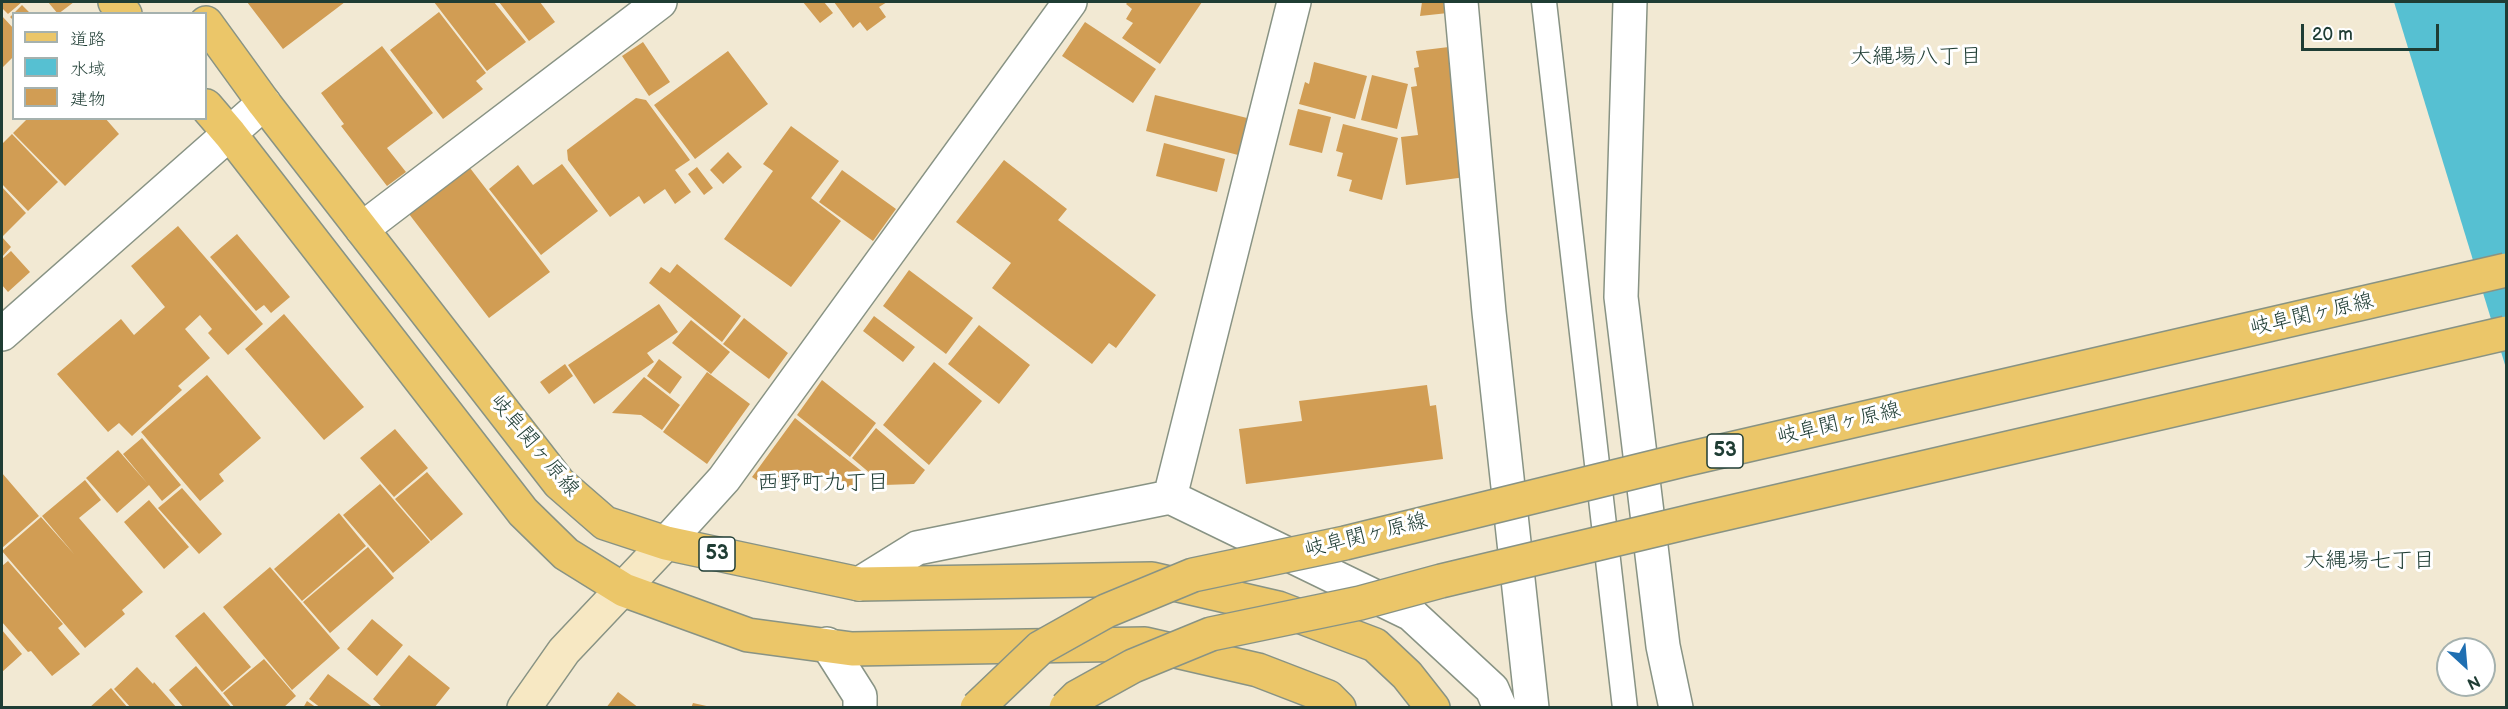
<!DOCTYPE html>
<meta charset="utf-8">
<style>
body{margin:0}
#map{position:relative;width:2508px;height:709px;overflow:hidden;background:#f2e9d3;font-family:"Balsamiq Sans","Klee One",sans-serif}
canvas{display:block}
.frame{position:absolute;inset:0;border:3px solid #1f3d34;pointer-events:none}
.legend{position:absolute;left:12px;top:12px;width:195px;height:108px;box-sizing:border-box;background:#fff;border:2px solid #a5b1ae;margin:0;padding:8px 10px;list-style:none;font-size:18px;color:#1f3d34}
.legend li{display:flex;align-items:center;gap:12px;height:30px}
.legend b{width:30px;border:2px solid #a5b1ae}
.north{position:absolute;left:2436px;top:637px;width:60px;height:60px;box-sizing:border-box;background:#fff;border:2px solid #a5b1ae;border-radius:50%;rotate:154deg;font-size:16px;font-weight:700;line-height:24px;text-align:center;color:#1f3d34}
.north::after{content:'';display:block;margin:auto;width:21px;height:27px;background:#1f6fb2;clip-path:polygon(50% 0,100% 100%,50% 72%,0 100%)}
.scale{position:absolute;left:2301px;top:24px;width:138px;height:27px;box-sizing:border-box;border:3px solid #1f3d34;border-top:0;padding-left:8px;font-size:18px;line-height:21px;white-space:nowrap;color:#1f3d34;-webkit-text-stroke:4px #fff;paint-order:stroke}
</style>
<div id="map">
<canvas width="2508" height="709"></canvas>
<div class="frame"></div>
<ul class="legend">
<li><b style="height:8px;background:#ebc669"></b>道路</li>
<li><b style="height:16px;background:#56c0d2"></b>水域</li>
<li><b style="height:16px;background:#d19d54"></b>建物</li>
</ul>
<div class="north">N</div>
<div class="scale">20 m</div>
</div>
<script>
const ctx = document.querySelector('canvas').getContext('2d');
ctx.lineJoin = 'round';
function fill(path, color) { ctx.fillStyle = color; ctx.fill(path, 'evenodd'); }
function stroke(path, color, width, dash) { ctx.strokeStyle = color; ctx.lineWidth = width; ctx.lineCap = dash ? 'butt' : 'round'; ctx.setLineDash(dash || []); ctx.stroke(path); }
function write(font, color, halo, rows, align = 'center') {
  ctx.font = font + ' "Balsamiq Sans","Klee One",sans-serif'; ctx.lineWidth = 6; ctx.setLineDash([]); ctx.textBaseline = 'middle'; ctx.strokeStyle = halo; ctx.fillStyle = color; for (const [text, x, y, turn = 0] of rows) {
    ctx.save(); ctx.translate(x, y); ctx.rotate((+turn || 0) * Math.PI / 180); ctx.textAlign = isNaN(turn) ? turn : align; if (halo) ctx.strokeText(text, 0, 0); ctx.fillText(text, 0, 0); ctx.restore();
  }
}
const water = new Path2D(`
 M2394,2h112v366z`);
const building = new Path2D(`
 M2,2h20l-14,12 -6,-6z
 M48,2h26l-16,12z
 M247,2h98l-62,47z
 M434,2h60l32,40 -39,29z
 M499,2h41l15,20 -26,19z
 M803,2h21l9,11 -13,10z
 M834,2h53l-8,5 7,10 -19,14 -7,-9 -7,6z
 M1128,2h74l-42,62 -38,-26 11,-15 -7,-4 6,-10 -6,-5z
 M1422,2h25l1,11 -28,3z
 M22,5l9,9h-17v7l-4,-4z
 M439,12l47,61 -10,8 7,8 -40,30 -53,-69z
 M2,16l12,13v27l-12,12z
 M1085,22l71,47 -23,34 -71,-47z
 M643,42l27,40 -21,14 -27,-40z
 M382,46l51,67 -46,35 19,24 -19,14 -46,-60 3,-2 -23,-31z
 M1457,46l16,130 -67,9 -5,-48 17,-2 -7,-48 6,-1 -3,-18 5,-1 -3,-16z
 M728,51l40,53 -73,55 -41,-54z
 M1314,62l53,14 -12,43 -56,-15 6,-22 4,2z
 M1372,75l36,9 -11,45 -36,-9z
 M1155,95l92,23 -9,37 -92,-24z
 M636,98l10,2 44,60 -15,10 16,22 -16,12 -10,-15 -21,15 -5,-8 -29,21 -42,-57 -1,-10z
 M1298,109l33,8 -9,36 -33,-8z
 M28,118h77l14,16 -54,52 -52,-53z
 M1343,124l55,14 -16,62 -33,-9 3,-11 -15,-4 6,-23 -7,-2z
 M791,126l48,35 -28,37 30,23 -50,66 -67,-48 49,-68 -10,-7z
 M12,134l46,48 -30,29 -26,-27v-40z
 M1164,143l61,16 -8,33 -61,-16z
 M728,152l14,15 -19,17 -13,-14z
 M1004,160l63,49 -9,11 98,75 -40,53 -7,-5 -17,21 -100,-76 19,-25 -55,-41z
 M562,164l36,47 -57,44 -52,-66 29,-24 15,20z
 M697,167l16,21 -9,7 -16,-21z
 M470,168l80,104 -61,46 -80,-104z
 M842,170l54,39 -23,32 -54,-39z
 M2,187l24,26 -24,24 9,10 -9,10z
 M178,226l85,98 -35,31 -20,-22 4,-4 -12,-14 -15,14 25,29 -32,28 4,4 -50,46 -13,-13 -11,9 -51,-58 64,-55 13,16 31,-28 -34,-41z
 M237,234l53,63 -19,16 -7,-8 -8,6 -46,-54z
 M11,251l19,21 -22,20 -6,-7v-26z
 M677,264l64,52 -19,26 -73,-59 12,-16 9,6z
 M909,270l64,48 -27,36 -63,-48z
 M659,304l19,28 -31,21 7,9 -60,42 -26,-39z
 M284,314l80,93 -40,33 -79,-91z
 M874,316l41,31 -12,15 -40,-31z
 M744,318l44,35 -19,26 -46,-35z
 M691,320l39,32 -19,22 -39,-31z
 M979,325l51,40 -31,39 -51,-40z
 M659,359l23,18 -12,17 -23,-18z
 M934,362l48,39 -53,64 -46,-40z
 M565,364l8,12 -24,18 -9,-12z
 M707,372l43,32 -43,60 -44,-32z
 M207,375l54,63 -42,36 5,7 -24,20 -59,-69z
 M644,377l36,28 -18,25 -21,-15 -29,-2z
 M822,380l54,43 -26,34 -53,-42z
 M1427,385l3,21 6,-1 7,54 -197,25 -7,-55 63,-8 -3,-20z
 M795,418l69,55 -14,16 -15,-12 -71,8 -12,-8z
 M876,428l49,42 -11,14 -30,1 -32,-27z
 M395,429l33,39 -34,29 -34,-39z
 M142,438l39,47 -19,16 -13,-16 -32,28 -31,-35 32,-28 29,33 -24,-29z
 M427,472l36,42 -32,27 -36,-42z
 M2,473l37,43 -37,32z
 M85,480l16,20 -22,18 64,74 -21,18 3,4 -40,34 -83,-97 39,-34 33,37 -32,-38z
 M380,484l50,58 -37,31 -50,-58z
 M182,488l40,46 -23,20 -41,-46z
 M149,500l40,47 -25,22 -40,-47z
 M339,513l27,33 -64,55 -28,-32z
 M368,547l26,31 -64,55 -27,-31z
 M8,561l55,63 -5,4 22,26 -28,22 -21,-25 -3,1 -26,-30v-56z
 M270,567l70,81 -48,42 -69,-83z
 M204,612l47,55 -29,25 -47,-56z
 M372,619l31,26 -26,31 -30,-27z
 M2,630l20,24 -20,18z
 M409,655l41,33 -16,20h-51l-10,-9z
 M264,659l32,37 -13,12h-48l-12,-15z
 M196,666l36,42h-48l-15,-18z
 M137,667l16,17 1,-2 23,26h-46l-17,-19z
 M328,674l46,34h-53l-12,-9z
 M111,688l17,20h-39z
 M618,692l21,16h-33z
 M307,701l10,7h-14z
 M693,703l18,4v1h-20z`);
const lane = new Path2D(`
 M1544,2l81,706`);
const street = new Path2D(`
 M1294,2l-124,495 241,117 81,75 8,19
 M1461,2l28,310 43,396
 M1630,2l-9,295 42,349 13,62
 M362,229l298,-227
 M2,334l262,-231
 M666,543l58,-64 346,-477
 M859,584l58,-36 253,-51
 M827,644l33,52v12`);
const secondary = new Path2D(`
 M524,708l40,-57 102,-108`);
const primary = new Path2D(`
 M115,2l10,12
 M206,23l58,80 295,380 46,40 61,20 193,41 293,-5 126,29 97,37 32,30 26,33
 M206,106l24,28 293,378 43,42 58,36 124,45 104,14 293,-5 113,26 70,27 11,11`);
const primaryBridge = new Path2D(`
 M977,708l63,-60 66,-37 87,-36 152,-32 338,-83 823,-190
 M1066,708l11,-11 56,-31 78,-32 149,-31 81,-22 256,-61 809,-187`);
const shields = [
 [1725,451,36],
 [717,554,36]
];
const shieldNames = [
 ["53",1725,451],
 ["53",717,554]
];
const streetNames = [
 ["岐阜関ヶ原線",2312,315,-13],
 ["岐阜関ヶ原線",1839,424,-13],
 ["岐阜関ヶ原線",534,446,50],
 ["岐阜関ヶ原線",1366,536,-14]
];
const neighbourhoodNames = [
 ["大縄場八丁目",1916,57],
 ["西野町九丁目",823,483],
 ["大縄場七丁目",2369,561]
];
fill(water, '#56c0d2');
fill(building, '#d19d54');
stroke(lane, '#889384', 27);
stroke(street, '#889384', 36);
stroke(secondary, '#889384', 36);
stroke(primary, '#889384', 36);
stroke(lane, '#fff', 24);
stroke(street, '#fff', 33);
stroke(secondary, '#f7e8c3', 33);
stroke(primary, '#ebc669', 33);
stroke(primaryBridge, '#889384', 36, []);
stroke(primaryBridge, '#ebc669', 33);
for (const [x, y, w] of shields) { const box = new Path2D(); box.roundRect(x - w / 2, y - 17, w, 34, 4.5); ctx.fillStyle = '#fff'; ctx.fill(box); stroke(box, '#1f3d34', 1.5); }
write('bold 20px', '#1f3d34', null, shieldNames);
write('21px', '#1f3d34', '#fff', streetNames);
write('22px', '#1f3d34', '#fff', neighbourhoodNames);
</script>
